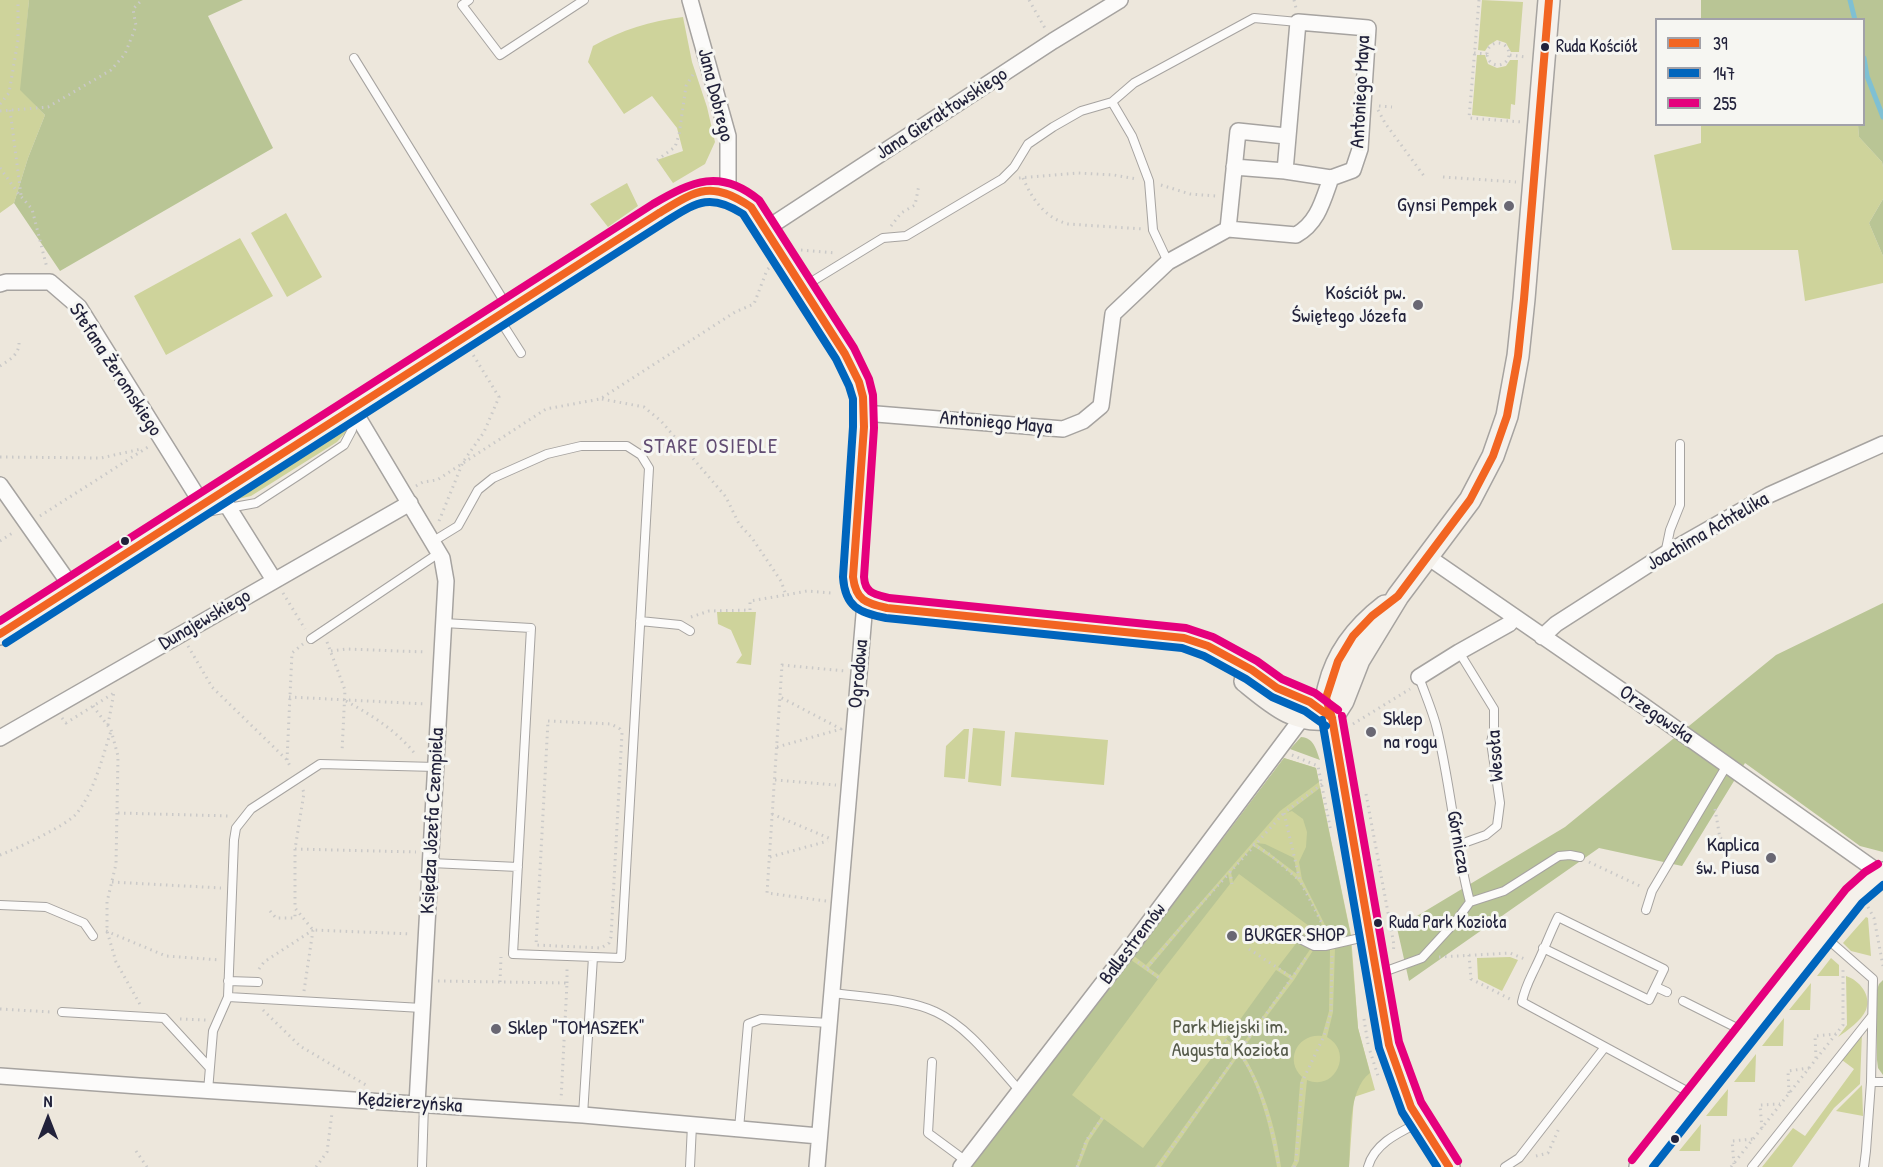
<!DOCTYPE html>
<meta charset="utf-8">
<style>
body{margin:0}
#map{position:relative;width:1883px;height:1167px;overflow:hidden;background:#ede7dc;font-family:"Patrick Hand",sans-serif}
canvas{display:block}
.legend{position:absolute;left:1655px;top:18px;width:210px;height:108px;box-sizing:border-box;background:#f6f6f2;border:2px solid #a1a1a9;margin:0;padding:8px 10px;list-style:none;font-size:18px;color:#22223b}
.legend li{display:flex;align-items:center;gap:12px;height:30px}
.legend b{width:30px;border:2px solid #a1a1a9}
.north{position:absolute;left:18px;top:1089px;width:60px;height:60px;-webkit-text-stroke:4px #f6f6f2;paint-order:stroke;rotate:0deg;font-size:16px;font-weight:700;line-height:24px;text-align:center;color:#22223b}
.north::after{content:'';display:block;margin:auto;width:21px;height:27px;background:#22223b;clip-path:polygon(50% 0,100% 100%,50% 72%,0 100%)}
</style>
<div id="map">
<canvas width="1883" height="1167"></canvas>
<ul class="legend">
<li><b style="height:8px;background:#f26522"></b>39</li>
<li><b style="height:8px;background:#0065bd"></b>147</li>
<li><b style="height:8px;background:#e5007d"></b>255</li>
</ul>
<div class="north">N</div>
</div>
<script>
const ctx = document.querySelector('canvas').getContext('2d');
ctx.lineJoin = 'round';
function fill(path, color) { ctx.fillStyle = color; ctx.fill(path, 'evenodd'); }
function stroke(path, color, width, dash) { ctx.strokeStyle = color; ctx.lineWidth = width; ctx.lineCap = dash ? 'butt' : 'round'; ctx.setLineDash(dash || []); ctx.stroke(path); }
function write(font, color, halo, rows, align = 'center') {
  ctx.font = font + ' "Patrick Hand",sans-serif'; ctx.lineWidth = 6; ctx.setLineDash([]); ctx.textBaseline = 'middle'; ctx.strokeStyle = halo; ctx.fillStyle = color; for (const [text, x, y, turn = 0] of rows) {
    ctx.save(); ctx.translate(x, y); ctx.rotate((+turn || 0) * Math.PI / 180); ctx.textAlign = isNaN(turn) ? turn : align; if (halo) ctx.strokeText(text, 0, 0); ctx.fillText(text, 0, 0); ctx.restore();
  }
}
const green = new Path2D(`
 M0,0h29l-8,90 24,25 -17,43 -14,45 -14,10z
 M1482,0l41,2 -4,50h-8l-5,-9 -9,-3 -8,5 -4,6 -7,-1z
 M683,17l9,45 15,45 8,35 -10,22 -32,19 -16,-23 26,-9 -6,-23 -25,-32 -28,18 -36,-52 5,-16c29,-16 57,-25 90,-29z
 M1477,55h8l3,9 9,4 9,-2 4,-6h8l-3,45 -4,-1 -1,15 -38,-4z
 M1701,125h157l1,12 23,25 1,5v32l-14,24 14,33v27l-78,18 -7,-51h-126l-18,-95 47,-12z
 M627,183l11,23 -30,21 -18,-23z
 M286,213l36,64 -35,20 -36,-64z
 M240,238l33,58 -107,59 -32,-59z
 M341,429l4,-1 3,2 -11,12 -86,54 -13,3v-5z
 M717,612h39l-5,53 -15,-2 6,-8 -11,-25 -13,-6z
 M973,728l32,3 -4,55 -33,-4z
 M964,729h5l-4,50 -21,-2 2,-31z
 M1015,732l93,8 -4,45 -93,-8z
 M1284,758l32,10 35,167 7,93 17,62 -21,7 -5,70h-384l169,-211z
 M1866,917l2,1 3,38 -20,-5 -8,-8z
 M1510,957l8,3 -16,31 -24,-12 -1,-21z
 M1831,958l8,7v11h-22z
 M1846,976c13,4 26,19 20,34 -5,11 -18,20 -28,27l9,-12z
 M1811,983l-1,27h-21z
 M1784,1018l-1,28h-21z
 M1862,1033l-2,51 -26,24 -42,59h-30l31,-39 12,8 49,-67 -12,-9z
 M1756,1054l-1,28h-21z
 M1862,1085l1,31 -27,-5z
 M1728,1089l-1,27h-21z
 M1701,1124l-1,27h-21z`);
const forest = new Path2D(`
 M29,0h214l-35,16 65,132 -213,123 -46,-68 14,-45 17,-43 -25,-25z
 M1701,0h182v167l-1,-5 -23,-25 -1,-12 6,-1v-104l-163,-1z
 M1883,199v57l-14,-33z
 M1883,603v249l-23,-6 -115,-83 -63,103 -83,-18 -190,133 -12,-53 168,-101 211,-172z
 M1301,737c13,1 15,12 19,23l-30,-11z
 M1284,758l32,10 3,14 -39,29 -134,154 -12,-9z
 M1320,788l31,149 -18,4 -31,-62 -3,-17 7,-15 1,-15 -4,-13 -11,-8 -5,2z
 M1256,843l9,1 29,14 3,16z
 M1253,846c16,10 34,22 46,36 12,14 23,43 30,60l-14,1 -13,-6 7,-11 -70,-52 -6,8 -2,-10z
 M1228,874l2,10 -71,91 -10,-7z
 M1298,941l13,7 -19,28 -14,-9z
 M1351,945l7,83 12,45c-23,17 -19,67 -21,94h-53l3,-6 8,-81c28,12 47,-28 20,-43l6,-25 2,-64z
 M1314,949h16l-1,62 -7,25c-24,-3 -38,24 -20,41l-2,6 -6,78 -3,6h-10c-5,-40 -18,-82 -40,-116l53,-71z
 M1131,960l27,19 -86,116 29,22 -16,24 -9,26h-111z
 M1276,970l14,9 -51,70 -13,-10z
 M1883,980v95l-5,-7 -1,-8v-70l2,-6z
 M1224,1042l13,11 -82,114h-76l10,-26 15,-22 39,29z
 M1239,1055c21,28 32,77 38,112h-116z`);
const stream = new Path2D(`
 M1850,0l5,20
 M1864,58l3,18 16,41`);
const path = new Path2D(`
 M1029,0l17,30
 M1294,0l2,8
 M1479,0l-10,118 53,4
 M1487 54a11 11 0 1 1 22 0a11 11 0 1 1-22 0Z
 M1474,53l13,1
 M1510,55l15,2
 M0,104l9,-11 9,-53v-40
 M1379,106l13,1
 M10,110l11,85
 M1378,110l7,13 39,53
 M0,111l48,-4 63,-37 14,-16 11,-28 -3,-17 9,-9
 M657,160l18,-13 4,-12 7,-49 8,-13
 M0,168l18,25 14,16 15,59
 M1443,177l73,5
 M1019,178l59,-5 36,2 23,4
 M1023,178c9,21 22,40 45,46l75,5
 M1161,185l29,9 26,2
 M891,226l10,-13 14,-8 4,-20
 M801,250l35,3
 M0,366c9,-6 19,-11 19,-23
 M602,399l42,8 17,14 65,76 13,27 13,14 29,43 5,14 21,-4 24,2
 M0,457l101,1 40,-9
 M416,486l7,-4 14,-2 109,-71 54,-10 135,-87 19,-8 13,-34 2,-2
 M40,516l108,-69
 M439,521l24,-59 21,-30 15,-35 -27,-44
 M0,541l14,-9
 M283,593l22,36
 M691,617l18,-6 41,-1v-9l35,-6
 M327,642l18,48 -3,62
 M188,646l24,41 75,73 4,8
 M331,651l15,-2 80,3
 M289,697l137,7
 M346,701c27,15 51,30 70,54
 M93,706l18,24 7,26 -2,108 -9,38v29l9,31 25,44
 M62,718l4,5 48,-30
 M548,721l63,3 9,5 2,4 -11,204 -2,6 -8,5 -65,-3z
 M1353,724l57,-35
 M108,725l6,-33
 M777,747l64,-18 -61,-32
 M1292,755l26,11 13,66
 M287,760l5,-107 11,-9
 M775,780l61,5
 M1322,784l-38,29 16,68 27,52
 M303,790l1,3 -9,56v59l18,22 98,4
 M1366,794l28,151 -1,8
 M1715,809l5,29 10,4
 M118,813l112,3
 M772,814l59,25
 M1253,844l16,10 30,26
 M295,849l121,3
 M0,855c16,-6 68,-30 77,-42 18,-23 25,-55 34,-82
 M770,857l58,-16
 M1589,862l51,24
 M1230,871l2,13
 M112,882l109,6
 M826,901l-59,-8 15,-228 63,6
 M1868,907l6,11 9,48
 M270,911l6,7h19v-8
 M106,931l60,25 54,4
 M1249,949l44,29
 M1469,955l2,24 39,20
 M1439,957l71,-4 17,7
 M1138,962l21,16
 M1147,968l44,-53 93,-102
 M259,969l5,-7 49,-32
 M438,981l129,2 -6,117
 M500,982l1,-25
 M567,983v-16
 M304,991l9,-61
 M0,1009l51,3
 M263,1010l37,36 66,39
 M180,1019l26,1
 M1364,1019l4,25
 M1225,1040l14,12 69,-97
 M1370,1051l9,28
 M1816,1058l-1,-22 21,-2
 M1789,1093l-1,-22 21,-3
 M1762,1128l-2,-23 20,-1
 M136,1151l11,16
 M1536,1156l12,-3 12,-27
 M1734,1164l-2,-23 21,-2
 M316,1167l11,-15 5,-39
 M1077,1167l9,-26 16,-23
 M1158,1167l81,-115c22,30 34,78 40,115
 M1294,1167l2,-6 6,-79 22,-46 7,-24 1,-56
 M1731,1167l112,-142v-58`);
const lane = new Path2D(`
 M469,0l-7,5 38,50 84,-55
 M354,58l153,248
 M1112,102l20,34 17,45 4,49 15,32
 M803,287l80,-49 23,-2 96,-57 12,-12 14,-23 25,-17 28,-16 31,-9 22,-19 120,-65 44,4
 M498,317l23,36
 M201,513l55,-10 43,-28 45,-30 8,-15 1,-17
 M432,542l26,-16 20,-36 15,-12 54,-24 34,-8h46l14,9 8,13 -28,490 -108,-4 18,-326 -87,-5
 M1665,554l5,-24 10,-25v-61
 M640,621l40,4 10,6
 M311,639l128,-86
 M1458,845l28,-10 11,-9 3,-23 -9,-61 3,-13v-20l-35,-57
 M431,863l87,4
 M1470,902l34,-11 55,-35 11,-1 10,2
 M0,905l46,2 38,16 9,13
 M1646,910l6,-19 75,-126
 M1824,936l49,43 -2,103h12
 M1300,939l14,7h11l44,-10
 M1543,948l106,52 15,-31 -106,-52c-8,16 -14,33 -22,49 -6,13 -11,21 -14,36l172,93
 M1389,970l33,-12 34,-37 14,-19c-15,-56 -19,-115 -33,-173 -4,-17 -12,-35 -18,-52
 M228,981l30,1
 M1656,987l11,5
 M832,993c30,4 78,6 104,19 34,16 59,52 84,79
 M228,997l194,11
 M1683,1001l62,31
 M62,1012l102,6 45,49
 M932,1062l-4,71 38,28
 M208,1091l5,-60 15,-34 6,-157 2,-12 15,-19 69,-45 116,3
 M583,1115l10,-158
 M739,1129l9,-105 13,-5 68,4
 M422,1167l2,-63
 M690,1167l2,-42
 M1368,1167c6,-23 30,-34 50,-44
 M1505,1167l14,-9 86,-111
 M1752,1167l120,-151
 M1864,1167l2,-16 5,-69`);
const street = new Path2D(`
 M690,0l38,136v56
 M1234,167l51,4
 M766,229l287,-188 67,-41
 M1228,229l68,6c22,-12 27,-35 35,-57l22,-8 7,-21 8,-121 -70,-6 -13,149 46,7
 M0,284l6,-2h44l29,25 123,197
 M353,409l89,149 4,23 -29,523
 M864,413l199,16 20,-8 18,-15 12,-92 55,-52 60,-33 10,-98 48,5
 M0,485l71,101
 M220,494l54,86
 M1428,557l213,147 240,170
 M1542,637l14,-13 109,-70 104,-59 114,-51
 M1419,677l40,-25 50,-28 6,-7
 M0,738l410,-235
 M0,1076l139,10 444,29 236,21
 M817,1167l48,-564
 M961,1167l165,-214 176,-235`);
const secondary = new Path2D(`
 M1385,606c-26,20 -48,47 -56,80 -1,4 -3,9 -2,13 0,6 4,13 5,19l57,327 22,62 38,60
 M0,634c91,-61 184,-117 276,-176 128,-82 255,-164 383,-245 37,-22 54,-35 92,-6l94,147 14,28 4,15 1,30 -11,150c1,25 13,26 34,31l297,30 24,8 44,24 25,18 33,14 22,16
 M1245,681c27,22 51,44 87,37
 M1332,718l11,-17 16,-41 39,-64 72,-96 23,-44 14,-40 11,-60 6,-57 25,-299
 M1640,1167l214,-271 17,-16 12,-7`);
const bus1 = new Path2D(`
 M0,634l659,-421c38,-23 52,-33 92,-6l94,147 14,28 4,15 1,30 -11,150c3,24 13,26 34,31l297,30 24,8 44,24 25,18 33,14 22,16
 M1449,1167l-38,-60 -22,-62 -57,-327 -6,-20 12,-37 15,-25 19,-20 26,-20 72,-96 23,-44 14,-40 11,-60 6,-57 25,-299`);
const bus2 = new Path2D(`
 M6,643l659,-421c31,-19 44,-30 78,-8l93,145 13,27 4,13v28l-10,150c2,30 16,36 43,41l296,30 22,8 42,23 26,18 33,14 21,15
 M1322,720l57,328 23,64 35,55
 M1653,1167l209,-264 21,-18`);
const bus3 = new Path2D(`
 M0,621l653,-417c40,-23 67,-36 106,-4l95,148 15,31 4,16 1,33 -10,149c1,16 10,17 25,21l297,30 27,9 44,24 25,18 33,14 23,17
 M1342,716l57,326 22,60 37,59
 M1632,1160l214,-271 19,-17 13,-8`);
const markers = [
 [1545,47,5,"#22223b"],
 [1509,206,6,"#696773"],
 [1418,305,6,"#696773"],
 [125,541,5,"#22223b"],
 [1371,732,6,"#696773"],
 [1771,858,6,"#696773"],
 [1378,923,5,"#22223b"],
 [1232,936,6,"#696773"],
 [496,1029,6,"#696773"],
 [1675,1139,5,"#22223b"]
];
const busNames = [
 ["Ruda Kościół",1556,47],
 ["Ruda Park Kozioła",1389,923]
];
const streetNames = [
 ["Antoniego Maya",1361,92,-87],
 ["Jana Dobrego",715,95,76],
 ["Jana Gierałtowskiego",942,114,-33],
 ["Stefana Żeromskiego",115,370,57],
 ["Antoniego Maya",996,423,5],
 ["Joachima Achtelika",1708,532,-30],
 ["Dunajewskiego",205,620,-30],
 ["Ogrodowa",859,674,-85],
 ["Orzegowska",1656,715,35],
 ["Wesoła",1496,756,-94],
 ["Księdza Józefa Czempiela",433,821,-87],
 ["Górnicza",1458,842,80],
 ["Ballestremów",1133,944,-53],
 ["Kędzierzyńska",410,1103,4]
];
const poiNames = [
 ["Gynsi Pempek",1497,206],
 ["Kościół pw.",1406,294],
 ["Świętego Józefa",1406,317],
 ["Sklep",1383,720,"left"],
 ["na rogu",1383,743,"left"],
 ["Kaplica",1759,846],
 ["św. Piusa",1759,869],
 ["BURGER SHOP",1244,936,"left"],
 ["Sklep \"TOMASZEK\"",508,1029,"left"]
];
const parkNames = [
 ["Park Miejski im.",1230,1028],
 ["Augusta Kozioła",1230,1051]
];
const neighbourhoodNames = [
 ["STARE OSIEDLE",711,447]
];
fill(green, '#ced39b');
fill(forest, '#b9c595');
stroke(stream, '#7fc0d3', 5);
stroke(lane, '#a6a3a0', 10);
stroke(street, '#a6a3a0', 18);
stroke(secondary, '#a6a3a0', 24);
stroke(path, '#cac9c8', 3, [1.5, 4.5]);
stroke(lane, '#fcfbfa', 8);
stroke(street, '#fcfbfa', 15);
stroke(secondary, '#f5f1eb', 21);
stroke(bus1, '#f26522', 8);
stroke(bus2, '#0065bd', 8);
stroke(bus3, '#e5007d', 8);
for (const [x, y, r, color] of markers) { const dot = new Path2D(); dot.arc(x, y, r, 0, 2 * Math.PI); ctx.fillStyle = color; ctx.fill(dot); stroke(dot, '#f6f6f2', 2); }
write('18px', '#22223b', '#f6f6f2', busNames, 'left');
write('20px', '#22223b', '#f6f6f2', streetNames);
write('20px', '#22223b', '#f6f6f2', poiNames, 'right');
write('20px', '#555a4a', '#f6f6f2', parkNames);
ctx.letterSpacing = '1.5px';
write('21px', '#624d73', '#f6f6f2', neighbourhoodNames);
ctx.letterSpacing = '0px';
</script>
